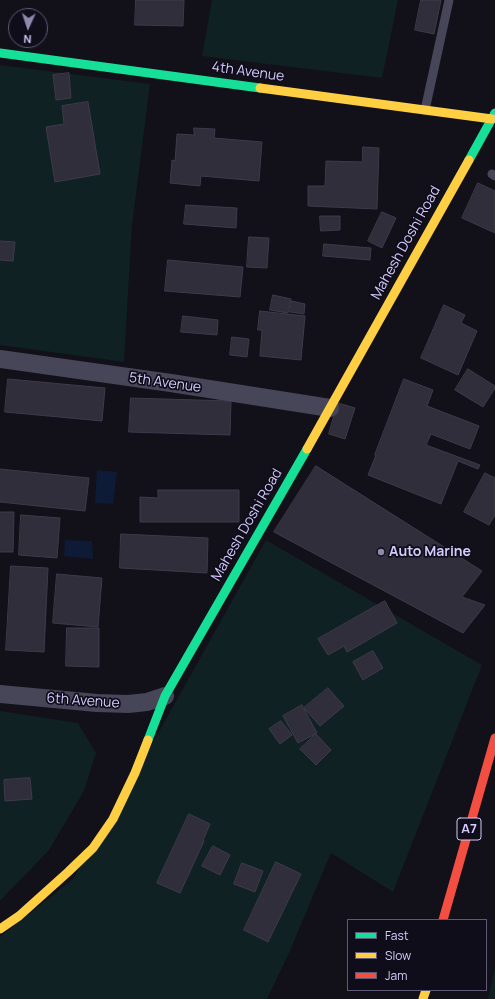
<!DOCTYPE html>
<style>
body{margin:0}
#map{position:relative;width:495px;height:999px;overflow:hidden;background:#121018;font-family:Manrope,sans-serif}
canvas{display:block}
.legend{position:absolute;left:347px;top:919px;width:140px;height:72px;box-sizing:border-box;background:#100d1b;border:1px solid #5e5975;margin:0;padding:5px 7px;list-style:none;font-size:12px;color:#d3cbfb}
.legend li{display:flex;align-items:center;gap:8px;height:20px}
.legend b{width:20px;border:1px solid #5e5975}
.north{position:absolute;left:8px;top:8px;width:40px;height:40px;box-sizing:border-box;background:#100d1b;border:1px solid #5e5975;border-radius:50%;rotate:183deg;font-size:11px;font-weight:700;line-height:16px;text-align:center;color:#d3cbfb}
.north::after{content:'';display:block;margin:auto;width:14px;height:18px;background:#8f8aac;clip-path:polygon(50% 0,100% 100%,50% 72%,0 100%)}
</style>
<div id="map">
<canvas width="495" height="999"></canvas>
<ul class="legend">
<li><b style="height:5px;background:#16e098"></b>Fast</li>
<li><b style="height:5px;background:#ffcf43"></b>Slow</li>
<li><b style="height:5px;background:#f24e42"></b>Jam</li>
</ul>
<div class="north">N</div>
</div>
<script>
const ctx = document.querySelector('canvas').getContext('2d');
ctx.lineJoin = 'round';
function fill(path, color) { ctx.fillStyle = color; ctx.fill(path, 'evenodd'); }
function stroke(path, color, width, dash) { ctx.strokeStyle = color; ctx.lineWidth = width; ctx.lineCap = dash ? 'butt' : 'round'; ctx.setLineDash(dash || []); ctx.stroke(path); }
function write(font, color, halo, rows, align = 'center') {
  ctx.font = font + ' Manrope,sans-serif'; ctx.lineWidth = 3.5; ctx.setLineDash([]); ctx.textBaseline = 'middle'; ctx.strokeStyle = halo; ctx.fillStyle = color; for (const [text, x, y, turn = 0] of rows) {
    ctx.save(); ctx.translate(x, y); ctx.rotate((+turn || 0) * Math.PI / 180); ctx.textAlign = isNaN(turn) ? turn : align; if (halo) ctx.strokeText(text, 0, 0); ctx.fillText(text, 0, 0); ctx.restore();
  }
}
const green = new Path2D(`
 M212,0h186l-16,78 -180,-22z
 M0,65l150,19 -18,141 -8,137 -124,-17z
 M266,540l216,125 -89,227 -62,-39 -42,100 -22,46h-267v-62l73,-58 78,-133z
 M0,711l78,12 18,30 -12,38 -35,59 -49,51z
 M495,968v31h-7z`);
const water = new Path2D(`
 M97,470l20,2 -4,32 -18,-1z
 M65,540l27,1 1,18 -29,-3z`);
const building = new Path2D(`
 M136,0h48l-1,26 -48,-1z
 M421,0h20l-7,34 -19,-4z
 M69,73l2,25 -15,2 -3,-25z
 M88,102l12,72 -45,8 -9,-55 18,-3 -2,-18z
 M194,128l21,1 -1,9 48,4 -3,39 -58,-5 -1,10 -30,-3 2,-23 3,1 2,-27 17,1z
 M363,147l16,1 -2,61 -69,-3v-20h17l1,-25 36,1z
 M478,183l17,8v42l-33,-15z
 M186,205l51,3 -1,20 -52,-4z
 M382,212l14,6 -14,30 -14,-7z
 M320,216h20v14l-19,1z
 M249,237l20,1 -2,30 -20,-1z
 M0,241l15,1 -2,19 -13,-1z
 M324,244l47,4 -1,12 -47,-4z
 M168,260l75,7 -3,30 -75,-6z
 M273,295l18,4 -3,14 -18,-3z
 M292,301l13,3 -1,10 -14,-2z
 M444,305l21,10 -4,8 16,8 -19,44 -37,-17z
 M260,311l45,5 -4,44 -41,-4 2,-26h-4z
 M183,316l35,4 -1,15 -36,-3z
 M232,337l17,2 -2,18 -17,-2z
 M468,369l27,17v2l-12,19 -28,-17z
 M8,379l97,9 -3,33 -97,-9z
 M404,379l29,11 -6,16 52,20 -9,23 -39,-15 -5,11 54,20 -2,4 -20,-8 -17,43 -73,-29 8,-20h-1z
 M131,398l100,3 -1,34 -101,-3z
 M338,403l17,5 -10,31 -16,-5z
 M316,466l166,105 -20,26 23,8 -22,28 -189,-101z
 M0,469l89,9 -4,33 -85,-9z
 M485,473l10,5v37l-6,10 -25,-13z
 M158,490h81v32h-99v-25l18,1z
 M0,512h14l-1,40h-13z
 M21,515l39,3 -3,40 -38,-3z
 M121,534l87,4 -1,35 -87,-5z
 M11,566l37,2 -4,84 -38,-2z
 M57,574l45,4 -4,49 -45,-4z
 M385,601l12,22 -50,29 -3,-6 -16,9 -10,-16z
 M67,628h32v39l-33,-1z
 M373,651l10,17 -20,12 -10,-18z
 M328,688l16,18 -24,20 -16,-18z
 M302,705l15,28 -19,10 -15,-27z
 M281,721l11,14 -12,9 -11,-15z
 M316,734l15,16 -15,15 -16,-16z
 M30,778l2,21 -27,2 -1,-21z
 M189,814l21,10 -7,16 1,1 -24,52 -23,-10z
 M213,846l17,9 -10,20 -18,-9z
 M276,862l25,12 -33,68 -24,-12z
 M242,863l21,8 -8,21 -21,-8z`);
const lane = new Path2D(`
 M425,110l24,-110
 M492,174l3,2`);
const street = new Path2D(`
 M0,359l171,24 159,25
 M0,694l97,9 31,1 19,-2 18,-6`);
const fast = new Path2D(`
 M0,53l260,35
 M469,160l26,-47
 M148,740l17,-44 142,-247`);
const slow = new Path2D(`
 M260,88l232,31
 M307,449l162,-289
 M0,929l19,-13 49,-44 25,-24 20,-29 22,-46 13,-33
 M423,999l3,-9`);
const jam = new Path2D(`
 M443,920l52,-182`);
const markers = [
 [381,552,4,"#8f8aac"]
];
const shields = [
 [469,829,24]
];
const shieldNames = [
 ["A7",469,829]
];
const streetNames = [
 ["4th Avenue",248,72,8],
 ["Mahesh Doshi Road",406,243,-61],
 ["5th Avenue",165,383,8],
 ["Mahesh Doshi Road",247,525,-60],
 ["6th Avenue",83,701,4]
];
const poiNames = [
 ["Auto Marine",389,552]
];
fill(green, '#102123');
fill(water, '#0e1b36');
fill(building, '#302e3a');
stroke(building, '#3e3a4c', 1);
stroke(lane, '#474558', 9);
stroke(street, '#474558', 18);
stroke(fast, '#16e098', 9);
stroke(slow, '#ffcf43', 9);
stroke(jam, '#f24e42', 9);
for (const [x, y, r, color] of markers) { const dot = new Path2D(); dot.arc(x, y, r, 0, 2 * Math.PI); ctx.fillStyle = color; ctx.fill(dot); stroke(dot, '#100d1b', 1.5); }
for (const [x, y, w] of shields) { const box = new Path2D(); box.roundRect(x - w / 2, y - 11, w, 22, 3); ctx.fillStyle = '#100d1b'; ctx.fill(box); stroke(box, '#d3cbfb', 1); }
write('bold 13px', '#d3cbfb', null, shieldNames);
write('14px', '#d3cbfb', '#100d1b', streetNames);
write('bold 14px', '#d3cbfb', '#100d1b', poiNames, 'left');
</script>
